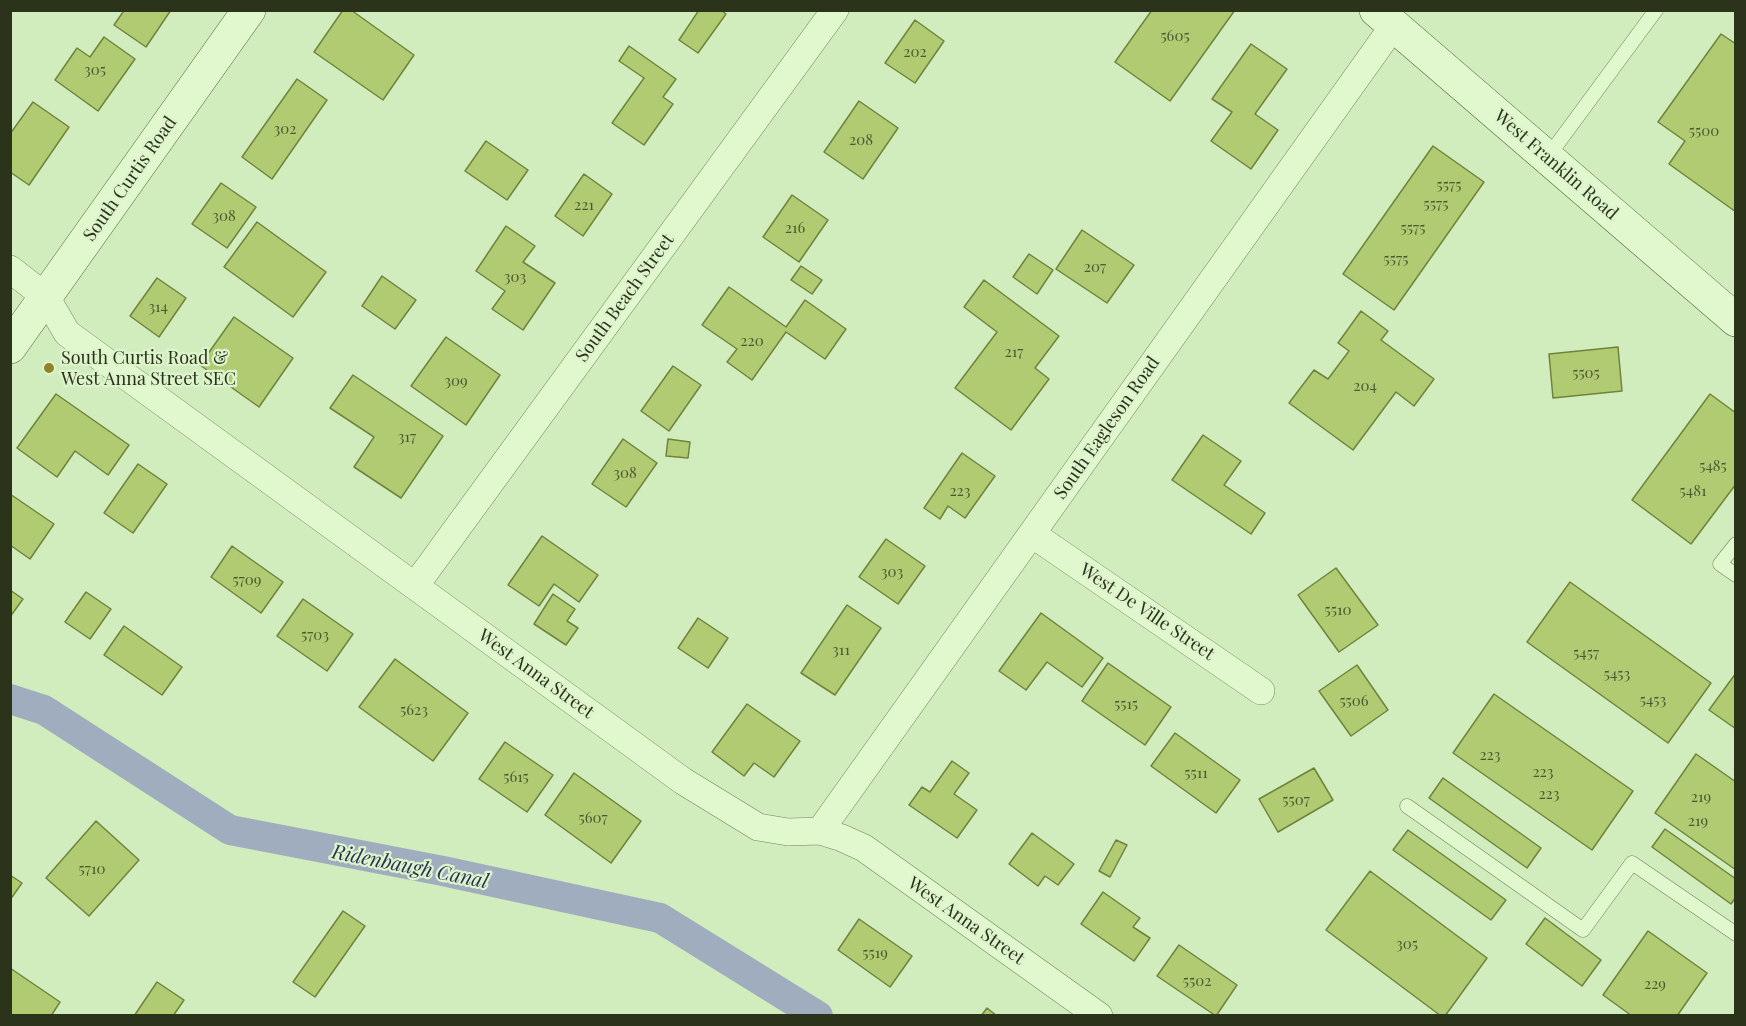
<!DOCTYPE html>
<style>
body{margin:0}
#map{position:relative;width:1746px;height:1026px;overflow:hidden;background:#d1edbd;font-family:"Playfair Display",serif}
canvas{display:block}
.frame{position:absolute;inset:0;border:12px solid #2b331b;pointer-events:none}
</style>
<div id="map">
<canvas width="1746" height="1026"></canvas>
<div class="frame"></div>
</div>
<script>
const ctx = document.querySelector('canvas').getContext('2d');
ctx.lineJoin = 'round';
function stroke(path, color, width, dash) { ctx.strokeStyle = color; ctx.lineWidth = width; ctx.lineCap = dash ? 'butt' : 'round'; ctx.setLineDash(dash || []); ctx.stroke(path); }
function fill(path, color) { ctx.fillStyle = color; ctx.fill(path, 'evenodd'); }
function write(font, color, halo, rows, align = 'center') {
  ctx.font = font + ' "Playfair Display",serif'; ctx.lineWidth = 4.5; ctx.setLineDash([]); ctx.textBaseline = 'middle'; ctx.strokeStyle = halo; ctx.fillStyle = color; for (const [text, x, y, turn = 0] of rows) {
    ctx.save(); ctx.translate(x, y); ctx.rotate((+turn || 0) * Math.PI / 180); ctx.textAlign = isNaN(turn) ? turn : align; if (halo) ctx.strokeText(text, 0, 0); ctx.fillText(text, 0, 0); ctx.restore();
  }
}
const canal = new Path2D(`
 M10,699l34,11 186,120 213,41 217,47 158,98`);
const building = new Path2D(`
 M121,10h50l-25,37 -32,-22 9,-13z
 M343,10h8l63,45 -31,45 -69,-48z
 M699,10h22l5,4 -28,39 -19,-13z
 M1152,10h83l-65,91 -55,-39z
 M915,20l29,21 -29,42 -30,-20z
 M1721,34l15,10v168l-67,-48 16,-23 -27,-19z
 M104,37l31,22 -37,52 -43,-31 22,-32 13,9z
 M1251,44l36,25 -32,45 23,16 -27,39 -40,-28 21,-29 -20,-13z
 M629,46l47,33 -13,18 10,7 -29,41 -32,-22 32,-45 -25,-17z
 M297,79l30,21 -55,79 -30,-22z
 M859,101l39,27 -35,51 -39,-27z
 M33,102l36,25 -40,58 -19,-13v-38z
 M486,141l42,29 -21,30 -42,-29z
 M1433,146l51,36 -90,128 -51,-36z
 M584,174l28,20 -29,42 -28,-20z
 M221,183l35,24 -29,41 -35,-24z
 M792,195l36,25 -29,42 -36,-25z
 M257,222l69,50 -33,45 -69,-50z
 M506,226l29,20 -12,16 32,21 -32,47 -31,-21 13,-18 -29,-20z
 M1082,230l52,35 -27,38 -51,-34z
 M1029,254l24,16 -16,24 -24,-17z
 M801,266l21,14 -10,14 -21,-14z
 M382,276l34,24 -21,29 -33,-23z
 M157,278l29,20 -27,39 -29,-21z
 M984,280l75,56 -24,32 14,11 -38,51 -56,-42 42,-56 -33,-25z
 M729,287l57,40 19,-27 41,29 -21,30 -39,-27 -34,48 -25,-18 10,-13 -35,-24z
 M1361,311l27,20 -7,9 53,39 -20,27 -18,-14 -43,58 -64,-47 25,-33 14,9 21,-28 -11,-8z
 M234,317l59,41 -34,49 -59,-42z
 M446,337l54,38 -34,50 -55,-39z
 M1618,347l4,44 -69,7 -4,-44z
 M673,366l28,19 -32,46 -28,-20z
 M353,375l90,61 -42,62 -47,-31 20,-30 -44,-29z
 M56,394l73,51 -21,30 -33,-24 -18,26 -40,-29z
 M1710,394l26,19v71l-45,60 -59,-44z
 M1203,435l38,26 -17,24 41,28 -14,21 -79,-54z
 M623,439l34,24 -31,44 -34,-23z
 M668,439l22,3 -2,16 -22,-2z
 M962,453l33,23 -30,42 -17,-12 -8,13 -16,-11z
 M138,464l29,20 -34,49 -29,-20z
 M10,494l44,30 -24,35 -20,-14z
 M542,536l56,39 -19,27 -25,-18 -15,22 -31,-21z
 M886,539l39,27 -27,38 -39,-27z
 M232,546l51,36 -22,31 -50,-36z
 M1336,568l42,57 -39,27 -41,-57z
 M1570,582l141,101 -43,60 -141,-101z
 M10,590l13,9 -13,18z
 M86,592l25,17 -21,30 -25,-17z
 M553,594l22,15 -8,12 11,7 -12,17 -32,-21z
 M303,599l50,35 -26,37 -50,-35z
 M847,605l34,23 -46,67 -34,-22z
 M1041,613l62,45 -21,29 -35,-25 -21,28 -27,-19z
 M698,618l30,20 -20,30 -30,-20z
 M124,626l58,41 -20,28 -58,-40z
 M395,659l73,54 -35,48 -74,-54z
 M1108,663l63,44 -26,38 -63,-44z
 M1357,665l31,45 -37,26 -32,-45z
 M1736,673v56l-27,-19z
 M1494,694l139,97 -41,59 -139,-97z
 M747,704l53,37 -26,36 -20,-14 -10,13 -32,-24z
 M1175,733l65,47 -24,33 -65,-47z
 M505,742l48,33 -26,37 -48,-33z
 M1696,754l40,28v88l-81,-57z
 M952,761l17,12 -15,21 23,16 -20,28 -48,-33 13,-18 8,5z
 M1314,768l19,32 -55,32 -19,-33z
 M574,773l67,48 -30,42 -66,-48z
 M1443,778l98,70 -14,20 -98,-70z
 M96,821l43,39 -50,56 -43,-38z
 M1665,829l71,50v18l-5,7 -79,-57z
 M1408,830l98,70 -15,20 -98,-70z
 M1032,833l42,31 -16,21 -13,-9 -7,10 -29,-22z
 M1116,840l11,5 -17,32 -11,-6z
 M1370,871l117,87 -42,58h-4l-115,-86z
 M10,875l12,8 -12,17z
 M1103,892l37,26 -7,9 17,11 -16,23 -53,-37z
 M343,911l22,15 -50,71 -22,-15z
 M1545,918l56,42 -19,26 -56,-42z
 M859,919l53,37 -22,31 -52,-37z
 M1648,931l59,42 -30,43h-45l-29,-21z
 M1179,945l58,40 -21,31 -59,-40z
 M10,968l50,34 -9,14h-41z
 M157,982l27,18 -11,16h-39z
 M987,1008l10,8h-16z`);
const lane = new Path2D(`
 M1547,158l109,-148
 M1736,544l-16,20 16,11
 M1407,806l176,124 49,-67 104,71`);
const street = new Path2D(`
 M10,269l36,28 21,36 616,448 75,46 30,5 32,-1 22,7 22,10 235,168
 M1032,534l229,157
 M415,586l420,-576
 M820,831l574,-806`);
const secondary = new Path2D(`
 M1376,10l360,310
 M10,347l239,-337`);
const markers = [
 [49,368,6,"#928328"]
];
const numberNames = [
 ["5605",1175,36],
 ["202",915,52],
 ["305",95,70],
 ["302",285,129],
 ["5500",1704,131],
 ["208",861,140],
 ["5575",1449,185],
 ["5575",1436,204],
 ["221",584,205],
 ["308",224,216],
 ["216",795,228],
 ["5575",1413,228],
 ["5575",1396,259],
 ["207",1095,267],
 ["303",515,277],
 ["314",158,307],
 ["220",752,341],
 ["217",1014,352],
 ["5505",1586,373],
 ["309",456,381],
 ["204",1365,386],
 ["317",407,437],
 ["5485",1713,466],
 ["308",625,473],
 ["223",960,491],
 ["5481",1693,491],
 ["303",892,572],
 ["5709",247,580],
 ["5510",1338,610],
 ["5703",315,635],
 ["311",841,650],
 ["5457",1586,653],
 ["5453",1617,674],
 ["5453",1653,700],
 ["5506",1354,701],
 ["5515",1126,704],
 ["5623",414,710],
 ["223",1490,755],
 ["223",1543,772],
 ["5511",1196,773],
 ["5615",516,777],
 ["223",1549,794],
 ["219",1701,797],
 ["5507",1296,800],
 ["5607",593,818],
 ["219",1698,821],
 ["5710",92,869],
 ["305",1407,944],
 ["5519",875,953],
 ["5502",1197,981],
 ["229",1655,984]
];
const streetNames = [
 ["West Franklin Road",1556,165,41],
 ["South Curtis Road",130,179,-55],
 ["South Beach Street",625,298,-54],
 ["South Eagleson Road",1107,428,-55],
 ["West De Ville Street",1147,612,34],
 ["West Anna Street",536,674,36],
 ["West Anna Street",966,921,35]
];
const poiNames = [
 ["South Curtis Road &",61,358],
 ["West Anna Street SEC",61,379]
];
const waterNames = [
 ["Ridenbaugh Canal",410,867,11]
];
stroke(canal, '#a0adbe', 30);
fill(building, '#b1cb73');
stroke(building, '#70833d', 1.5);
stroke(lane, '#728456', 15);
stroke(street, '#728456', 28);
stroke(secondary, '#55653a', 34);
stroke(lane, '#e1f8cf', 14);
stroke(street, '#e1f8cf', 27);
stroke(secondary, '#e1f8cf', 33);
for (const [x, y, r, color] of markers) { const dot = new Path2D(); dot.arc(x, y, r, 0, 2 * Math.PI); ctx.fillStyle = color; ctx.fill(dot); stroke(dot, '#ddf4cc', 2); }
write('15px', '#4c5931', null, numberNames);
write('18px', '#2b331b', '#ddf4cc', streetNames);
write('18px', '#2b331b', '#ddf4cc', poiNames, 'left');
write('italic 20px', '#2a3253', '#ddf4cc', waterNames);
</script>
